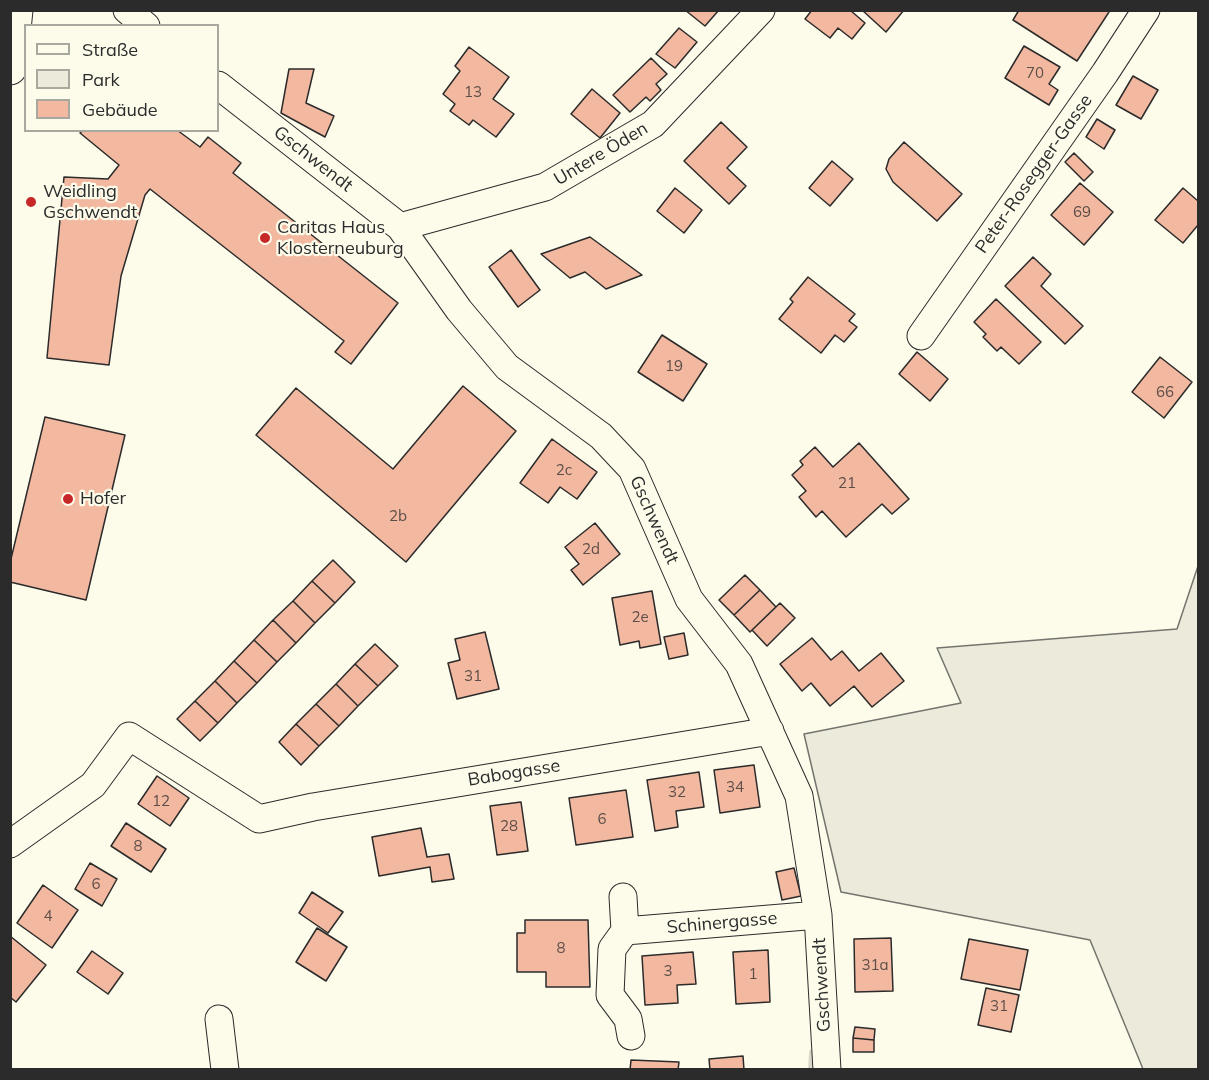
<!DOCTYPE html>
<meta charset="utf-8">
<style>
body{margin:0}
#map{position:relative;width:1209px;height:1080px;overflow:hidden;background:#fdfbea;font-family:Mulish,sans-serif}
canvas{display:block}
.frame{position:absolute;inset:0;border:12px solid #2b2b2b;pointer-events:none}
.legend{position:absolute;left:24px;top:24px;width:195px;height:108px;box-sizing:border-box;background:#fdfbea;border:2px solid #a9a89e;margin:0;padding:8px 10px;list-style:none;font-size:18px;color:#2b2b2b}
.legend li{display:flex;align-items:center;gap:12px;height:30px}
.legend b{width:30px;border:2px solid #a9a89e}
</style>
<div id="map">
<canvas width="1209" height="1080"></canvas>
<div class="frame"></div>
<ul class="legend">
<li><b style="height:8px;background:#fdfbea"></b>Straße</li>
<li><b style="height:16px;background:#ecebdb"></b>Park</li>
<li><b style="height:16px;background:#f2b8a0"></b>Gebäude</li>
</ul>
</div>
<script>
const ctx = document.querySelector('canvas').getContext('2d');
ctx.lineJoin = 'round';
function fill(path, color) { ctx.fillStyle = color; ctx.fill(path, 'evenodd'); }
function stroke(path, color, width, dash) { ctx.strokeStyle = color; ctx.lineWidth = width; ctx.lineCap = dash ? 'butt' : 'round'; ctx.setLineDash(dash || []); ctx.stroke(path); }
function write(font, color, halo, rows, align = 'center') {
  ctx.font = font + ' Mulish,sans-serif'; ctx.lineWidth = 4.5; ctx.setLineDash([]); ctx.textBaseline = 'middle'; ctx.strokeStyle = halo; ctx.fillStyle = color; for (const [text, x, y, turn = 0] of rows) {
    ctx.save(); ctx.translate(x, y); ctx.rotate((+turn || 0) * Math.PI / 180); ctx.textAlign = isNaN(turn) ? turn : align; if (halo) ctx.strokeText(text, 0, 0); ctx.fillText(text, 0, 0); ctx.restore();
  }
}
const green = new Path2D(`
 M1198,566v503h-55l-53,-129 -249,-48 -37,-158 157,-31 -24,-55 240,-19z`);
const stream = new Path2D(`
 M812,1070l1,-17`);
const building = new Path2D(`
 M685,10h34l-14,16z
 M812,10h38l15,13 -13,16 -14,-11 -8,10 -25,-19z
 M862,10h42l-18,22z
 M1019,10h87l3,2 -32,49 -64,-41z
 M679,28l18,14 -22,26 -19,-14z
 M1024,46l36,21 -11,17 9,6 -9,15 -44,-27z
 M469,47l40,30 -16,22 21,15 -18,23 -23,-17 -4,5 -19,-14 5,-7 -12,-10 17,-23 -5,-5z
 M651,58l16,16 -11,10 5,6 -11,11 -4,-4 -16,15 -17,-17z
 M289,69h25l-8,34 28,13 -9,21 -44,-24z
 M1133,76l25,14 -17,29 -25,-14z
 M592,89l28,24 -20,25 -29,-24z
 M1097,119l18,11 -11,19 -18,-12z
 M721,122l26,25 -20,21 19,18 -17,18 -45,-43z
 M83,130h94l23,17 8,-10 33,26 -8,10 165,130 -47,61 -16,-12 9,-11 -194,-152 -5,6 -24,81 -12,89 -62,-7 17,-181 44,2 11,-14 -39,-32z
 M904,142l58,52 -25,27 -44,-39 -7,-13 3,-10z
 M1074,153l19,19 -9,9 -19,-19z
 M832,161l21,18 -23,27 -21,-18z
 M1080,183l33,29 -29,33 -33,-30z
 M675,188l27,22 -18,23 -27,-22z
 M1183,188l15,13v24l-15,18 -28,-23z
 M590,237l52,38 -36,14 -21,-17 -15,6 -29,-24z
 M511,250l29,40 -22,17 -29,-40z
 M1033,257l18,17 -10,12 42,40 -18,18 -60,-58z
 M808,277l47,37 -6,7 8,6 -13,15 -9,-7 -14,18 -42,-34 14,-17 -3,-3z
 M996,299l45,43 -22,22 -18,-17 -4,4 -14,-14 3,-3 -12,-12z
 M662,335l45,29 -24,37 -45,-29z
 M917,352l31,27 -18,22 -31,-27z
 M1160,357l32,25 -28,36 -32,-26z
 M463,386l53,45 -110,131 -150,-127 40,-47 97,81z
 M45,417l80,18 -39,165 -76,-18v-19z
 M552,439l45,33 -20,27 -17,-12 -12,16 -28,-20z
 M859,443l50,56 -17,15 -10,-10 -36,33 -24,-26 -6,6 -17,-20 7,-6 -14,-16 11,-10 -3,-4 15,-14 18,20z
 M595,523l25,31 -37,31 -12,-15 8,-6 -14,-17z
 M333,560l22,22 -20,21 -23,-22z
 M745,575l15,15 -26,25 -15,-15z
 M312,581l23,22 -20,20 -22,-22z
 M760,590l16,17 -26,25 -16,-17z
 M652,591l9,53 -21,4 -1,-7 -19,4 -8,-47z
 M293,601l22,22 -19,20 -23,-23z
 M780,603l15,15 -28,28 -15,-16z
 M273,620l23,23 -19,19 -23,-22z
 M485,632l14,57 -42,10 -9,-36 12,-3 -5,-21z
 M684,633l4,22 -19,4 -5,-22z
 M812,638l19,22 11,-9 17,20 22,-18 23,28 -32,26 -18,-21 -24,20 -19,-23 -9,8 -22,-27z
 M254,640l23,22 -20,21 -23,-22z
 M375,644l23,22 -20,20 -23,-22z
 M234,661l23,22 -20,20 -22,-22z
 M355,664l23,22 -20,20 -22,-22z
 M215,681l22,22 -19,20 -23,-22z
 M336,684l22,22 -19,20 -23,-22z
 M195,701l23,22 -18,18 -23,-22z
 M316,704l23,22 -20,20 -23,-22z
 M296,724l23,22 -18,19 -22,-23z
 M754,765l6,42 -40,6 -6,-43z
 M699,772l5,35 -28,4 2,16 -23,4 -8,-51z
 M157,776l32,22 -19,28 -32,-22z
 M626,790l7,47 -57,8 -7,-47z
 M521,802l7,49 -31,4 -7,-49z
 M126,823l40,26 -15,23 -40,-26z
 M421,828l6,29 22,-3 5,25 -22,3 -2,-15 -51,9 -7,-39z
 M90,863l27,16 -15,27 -27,-17z
 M794,868l7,28 -19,4 -6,-28z
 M43,885l35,25 -26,38 -35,-25z
 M312,892l31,20 -15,21 -29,-20z
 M525,920h63l2,67h-44v-15h-29v-39h8z
 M317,928l30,19 -21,34 -30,-19z
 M10,936l36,29 -30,37 -6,-5z
 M891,938l2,53 -38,1 -1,-53z
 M969,939l59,11 -8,40 -59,-11z
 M768,950l2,52 -34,2 -3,-52z
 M92,951l31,22 -15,21 -31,-22z
 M693,952l3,32 -19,1 1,18 -33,2 -3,-49z
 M986,988l33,7 -8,37 -33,-7z
 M855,1027l20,2 -1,11 -21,-2z
 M853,1038l21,2v12h-21z
 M743,1056l1,14h-34l-1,-11z
 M631,1060l48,2 -1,8h-48z`);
const minor = new Path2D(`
 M127,10l19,16
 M218,85l182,142 59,83 48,57 94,69 31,33 57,130 50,65 60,132 19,119 9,155
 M400,227l145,-40 108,-63 108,-114
 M921,336l184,-263 41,-63
 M10,844l83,-59 36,-49 130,83 54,-12 457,-76
 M623,897l2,34 -13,18 -2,46 18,24 3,17
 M625,931l193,-16
 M219,1019l6,51`);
const major = new Path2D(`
 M10,68l6,-58`);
const markers = [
 [31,202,6,"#c62828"],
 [265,238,6,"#c62828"],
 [68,499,6,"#c62828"]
];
const numberNames = [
 ["70",1035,73],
 ["13",473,92],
 ["69",1082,212],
 ["19",674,366],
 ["66",1165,392],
 ["2c",564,470],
 ["21",847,483],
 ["2b",398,516],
 ["2d",591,549],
 ["2e",640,617],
 ["31",473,676],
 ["34",735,787],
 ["32",677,792],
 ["12",161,801],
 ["6",602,819],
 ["28",509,826],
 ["8",138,846],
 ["6",96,884],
 ["4",48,916],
 ["8",561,948],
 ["31a",875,965],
 ["3",668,971],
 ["1",753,974],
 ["31",999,1006]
];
const streetNames = [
 ["Untere Öden",601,154,-31],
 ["Gschwendt",313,159,38],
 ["Peter-Rosegger-Gasse",1034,174,-55],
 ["Gschwendt",654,520,66],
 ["Babogasse",514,773,-9],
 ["Schinergasse",722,923,-5],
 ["Gschwendt",822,985,-93]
];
const poiNames = [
 ["Weidling",43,192],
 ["Gschwendt",43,213],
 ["Caritas Haus",277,228],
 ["Klosterneuburg",277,249],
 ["Hofer",80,499]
];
fill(green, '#ecebdb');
stroke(green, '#74746e', 1.5);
stroke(stream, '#d8d7c9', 8);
fill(building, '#f2b8a0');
stroke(building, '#2b2b2b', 1.5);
stroke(minor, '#2b2b2b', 29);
stroke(major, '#2b2b2b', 35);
stroke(minor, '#fdfbea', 27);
stroke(major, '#fdfbea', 33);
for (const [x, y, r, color] of markers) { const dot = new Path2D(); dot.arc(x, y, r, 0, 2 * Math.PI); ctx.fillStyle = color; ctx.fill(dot); stroke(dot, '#fdfbea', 2); }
write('15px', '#5d4e48', null, numberNames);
write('18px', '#2b2b2b', '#fdfbea', streetNames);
write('18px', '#2b2b2b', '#fdfbea', poiNames, 'left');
</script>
